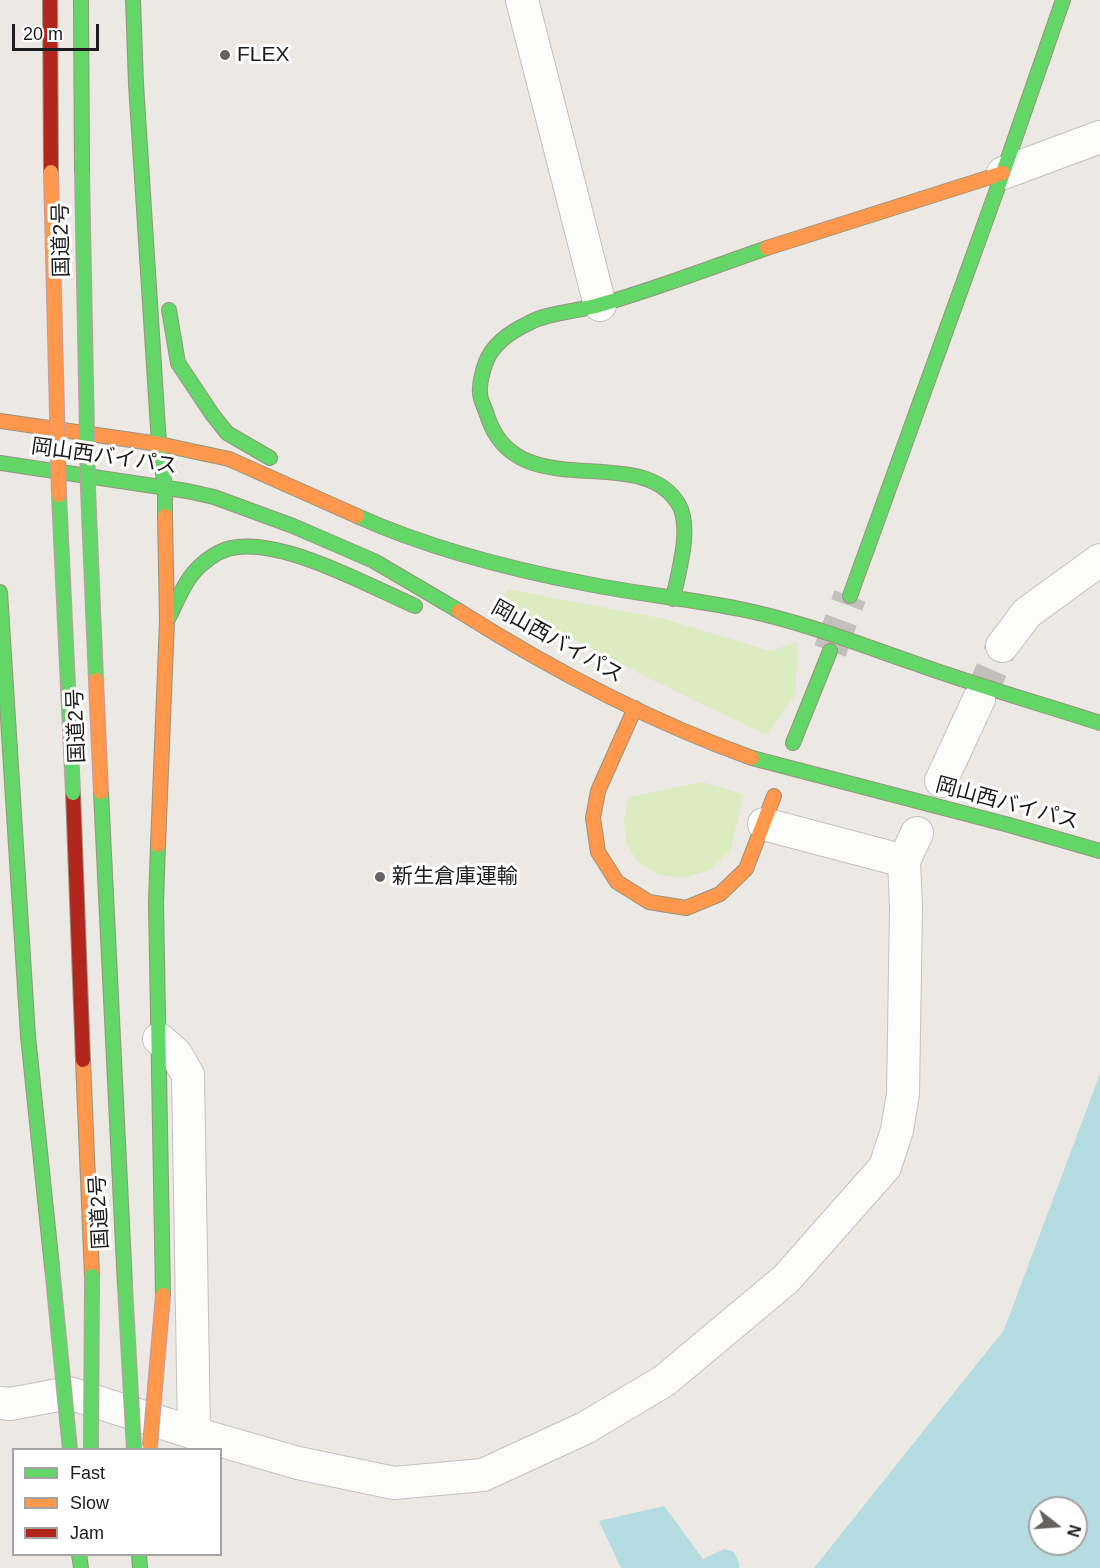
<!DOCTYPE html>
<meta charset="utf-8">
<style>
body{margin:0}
#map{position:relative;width:1100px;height:1568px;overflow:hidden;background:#ece8e4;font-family:Arial,sans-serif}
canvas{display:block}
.legend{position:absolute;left:12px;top:1448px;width:210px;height:108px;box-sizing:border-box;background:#fff;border:2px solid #a4a4a4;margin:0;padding:8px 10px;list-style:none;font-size:18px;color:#1c1c1c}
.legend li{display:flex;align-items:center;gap:12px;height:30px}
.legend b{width:30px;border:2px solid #a4a4a4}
.north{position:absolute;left:1028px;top:1496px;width:60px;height:60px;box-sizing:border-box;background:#fff;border:2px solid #a4a4a4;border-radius:50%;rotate:107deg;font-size:16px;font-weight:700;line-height:24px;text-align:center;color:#1c1c1c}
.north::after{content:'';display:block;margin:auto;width:21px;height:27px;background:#656362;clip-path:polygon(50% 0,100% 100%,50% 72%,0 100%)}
.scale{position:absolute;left:12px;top:24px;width:87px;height:27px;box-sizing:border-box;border:3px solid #1c1c1c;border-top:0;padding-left:8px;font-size:18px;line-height:21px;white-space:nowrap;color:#1c1c1c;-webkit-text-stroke:4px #fff;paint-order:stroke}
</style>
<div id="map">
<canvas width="1100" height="1568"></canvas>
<ul class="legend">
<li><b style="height:8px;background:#63d668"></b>Fast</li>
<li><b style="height:8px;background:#ff974d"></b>Slow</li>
<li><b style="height:8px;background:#b3261e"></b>Jam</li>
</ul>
<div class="north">N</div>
<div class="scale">20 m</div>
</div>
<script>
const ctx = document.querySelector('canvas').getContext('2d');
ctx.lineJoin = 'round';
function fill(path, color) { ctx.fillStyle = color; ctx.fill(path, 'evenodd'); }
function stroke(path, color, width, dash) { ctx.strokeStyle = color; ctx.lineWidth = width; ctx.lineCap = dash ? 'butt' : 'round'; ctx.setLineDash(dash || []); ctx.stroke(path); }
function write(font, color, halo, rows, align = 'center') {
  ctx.font = font + ' Arial,"Noto Sans JP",sans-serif'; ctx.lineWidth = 6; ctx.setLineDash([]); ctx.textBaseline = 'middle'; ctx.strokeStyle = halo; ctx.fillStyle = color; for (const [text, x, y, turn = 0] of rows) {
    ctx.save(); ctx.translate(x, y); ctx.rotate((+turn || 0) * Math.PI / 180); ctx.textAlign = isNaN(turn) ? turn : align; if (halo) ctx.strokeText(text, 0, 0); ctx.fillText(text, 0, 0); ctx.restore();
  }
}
const grass = new Path2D(`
 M507,589l158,30 105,32 28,-9 -3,54 -29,39 -120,-58 -143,-75z
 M702,782l41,12 -12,56 -21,20 -27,8 -24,-3 -21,-13 -12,-19 -2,-23 5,-23z`);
const water = new Path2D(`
 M1100,1074v494h-286l190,-238zM1040,1508h36v36h-36z
 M664,1506l39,53 21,-10 10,3 5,11v5h-118l-22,-47z`);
const streetTunnel = new Path2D(`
 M979,699l23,-53`);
const secondaryTunnel = new Path2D(`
 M830,651l20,-55`);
const street = new Path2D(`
 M522,0l78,305
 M1003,173l97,-36
 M1002,646l25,-33 73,-53
 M941,781l38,-82
 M764,824l140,37
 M159,1039l17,15 12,21 6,358
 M0,1403l10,1 59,-11 125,40 104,30 96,20 89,-8 102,-47 79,-47 122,-102 99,-112 12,-37 6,-36 3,-187 -2,-46 13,-28`);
const fast = new Path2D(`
 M81,0l1,172
 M133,0l3,84 23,360 6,44v28
 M169,310l9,53 34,51 15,19 43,25
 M0,463l187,28 27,6 79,29 81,35 85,50
 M357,516c73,33 152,53 231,68 50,10 102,15 152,25 60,12 116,34 174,54 61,22 124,40 186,60
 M0,592l28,444 24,231
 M850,596l153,-423 60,-173
 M673,599c5,-26 19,-70 6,-94 -38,-66 -163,4 -192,-90 -2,-7 -7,-15 -7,-22 -1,-8 3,-24 6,-31 7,-19 26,-31 43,-39 17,-10 50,-12 70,-18 57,-16 113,-38 168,-57
 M168,619c10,-19 17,-40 33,-54 10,-9 24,-17 37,-18 52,-5 129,38 177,59
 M793,743l37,-92
 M752,758l257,67 91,26
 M101,792l24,494
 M158,845l-2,58 7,392
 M79,1554l2,14
 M139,1554l1,14`);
const slow = new Path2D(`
 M767,248l236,-75
 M0,421l159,23 70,15 128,57
 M459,611c90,57 193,111 293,147
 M635,708l-37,83 -5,27 5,34 19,30 32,20 37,6 34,-14 26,-25 28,-73
 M158,845l9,-224 -2,-105
 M83,1060l9,216`);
const jam = new Path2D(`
 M50,0l1,172
 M73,793l10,267`);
const fastBridge = new Path2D(`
 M82,172l6,317 8,191
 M59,495l14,298
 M52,1267l18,183
 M125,1286l9,164
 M91,1450l1,-174`);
const slowBridge = new Path2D(`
 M51,172l8,323
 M96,680l5,112
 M150,1446l13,-151`);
const markers = [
 [225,55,6,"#656362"],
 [380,877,6,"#656362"]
];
const poiNames = [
 ["FLEX",237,55],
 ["新生倉庫運輸",392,877]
];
const streetNames = [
 ["国道2号",62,240,-91],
 ["岡山西バイパス",104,457,8],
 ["岡山西バイパス",557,642,29],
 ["国道2号",77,726,-92],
 ["岡山西バイパス",1007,804,15],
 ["国道2号",100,1212,-93]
];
fill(grass, '#dcebc0');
fill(water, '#b5dce0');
stroke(streetTunnel, '#c2bfbc', 32, [32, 16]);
stroke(secondaryTunnel, '#c2bfbc', 33, [33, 16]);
stroke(street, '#c4c2c0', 34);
stroke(fast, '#96947c', 16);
stroke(slow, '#96947c', 16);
stroke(jam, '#96947c', 16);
stroke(street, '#fcfcfb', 32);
stroke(fast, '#63d668', 14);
stroke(slow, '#ff974d', 14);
stroke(jam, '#b3261e', 14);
stroke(fastBridge, '#c29aa9', 16, []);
stroke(slowBridge, '#c29aa9', 16, []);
stroke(fastBridge, '#63d668', 14);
stroke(slowBridge, '#ff974d', 14);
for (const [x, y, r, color] of markers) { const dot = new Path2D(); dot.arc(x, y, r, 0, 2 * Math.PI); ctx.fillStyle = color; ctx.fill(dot); stroke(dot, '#fff', 2); }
write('21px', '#1c1c1c', '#fff', poiNames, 'left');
write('21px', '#1c1c1c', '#fff', streetNames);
</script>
